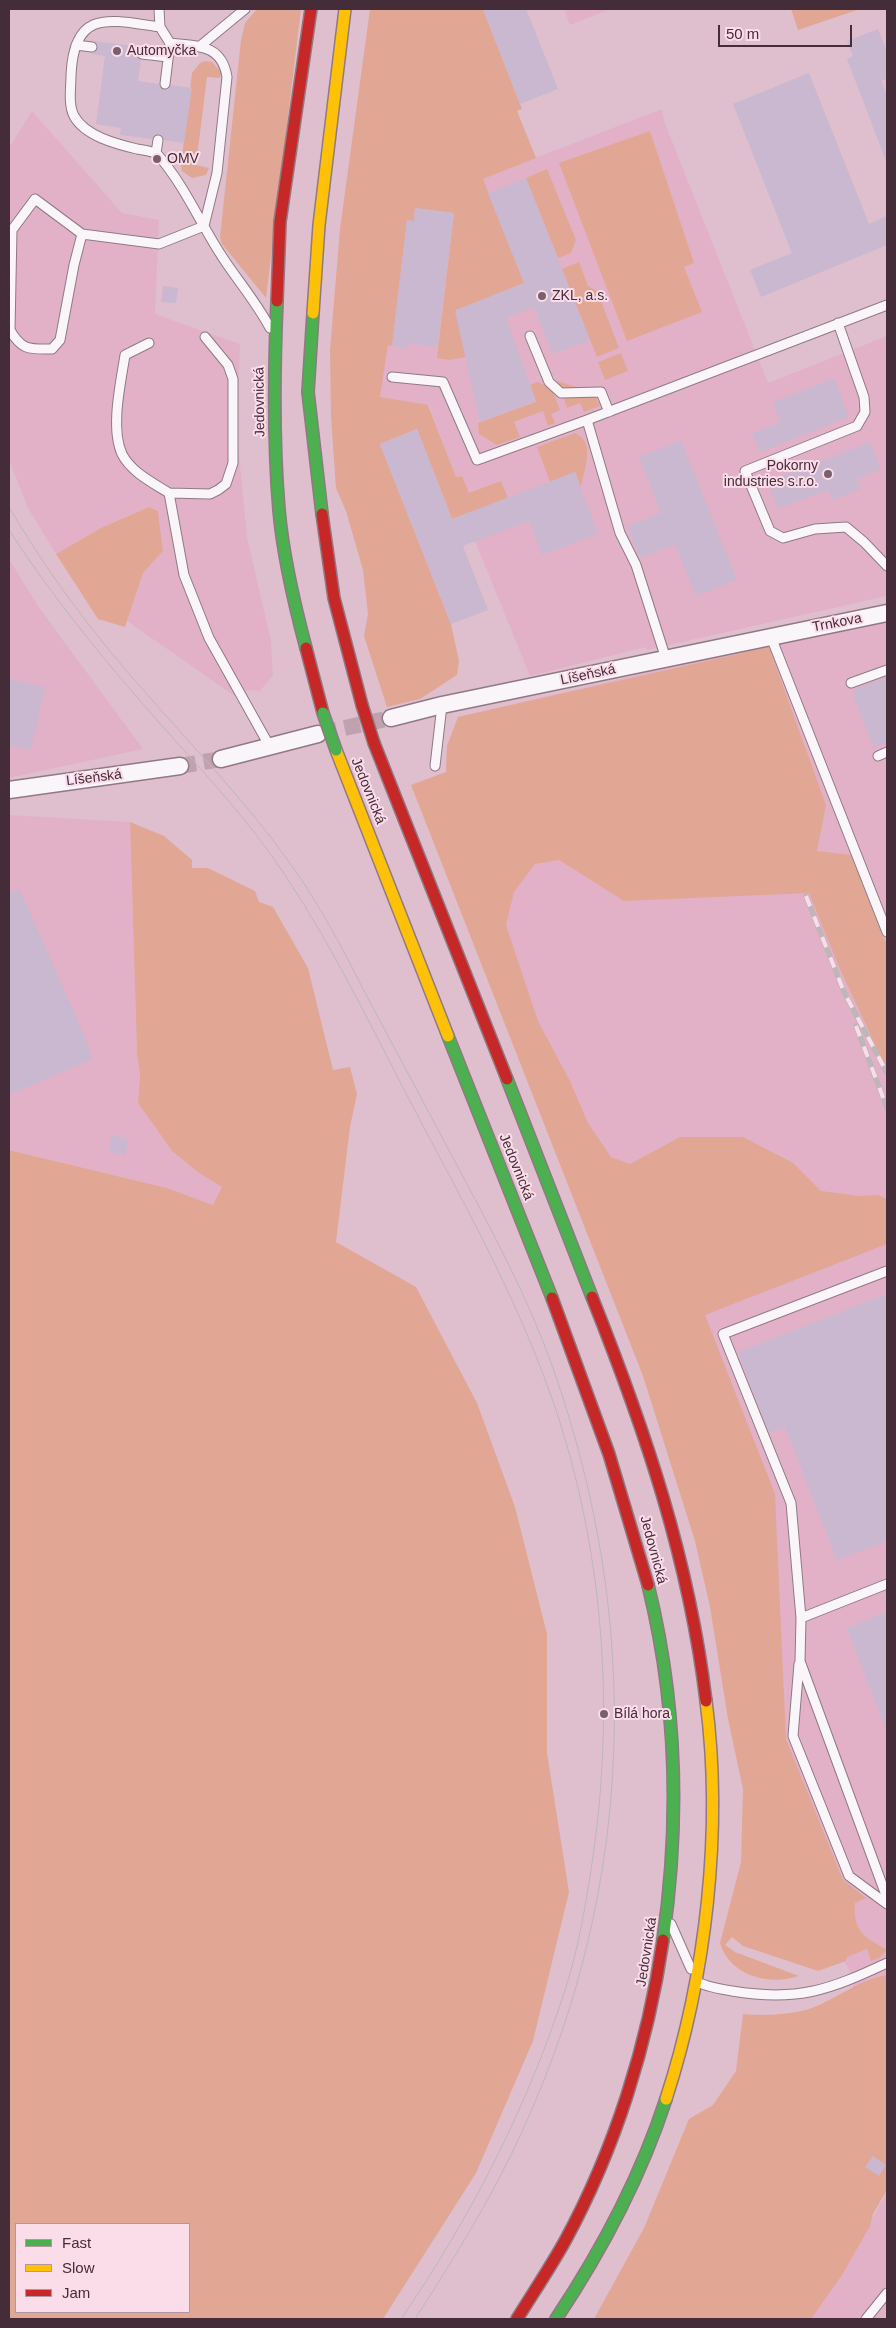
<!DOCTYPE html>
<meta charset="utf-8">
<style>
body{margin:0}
#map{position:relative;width:896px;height:2328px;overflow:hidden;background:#dfbfcd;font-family:Arial,sans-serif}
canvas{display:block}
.frame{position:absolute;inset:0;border:10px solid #442d38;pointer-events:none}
.legend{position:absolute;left:15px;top:2223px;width:175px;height:90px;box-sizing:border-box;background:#fbdce9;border:1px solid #b296a2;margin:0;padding:6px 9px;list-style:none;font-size:15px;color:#442d38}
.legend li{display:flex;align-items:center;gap:10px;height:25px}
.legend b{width:25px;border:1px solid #b296a2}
.scale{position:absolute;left:718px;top:25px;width:134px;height:22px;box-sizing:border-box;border:2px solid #442d38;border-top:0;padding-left:6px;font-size:15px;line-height:18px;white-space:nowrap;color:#442d38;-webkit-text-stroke:4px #fbdce9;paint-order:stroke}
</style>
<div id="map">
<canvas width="896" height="2328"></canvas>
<div class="frame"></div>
<ul class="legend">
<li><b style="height:6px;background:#4caf50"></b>Fast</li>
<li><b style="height:6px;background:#ffc107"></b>Slow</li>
<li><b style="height:6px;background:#c62828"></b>Jam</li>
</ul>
<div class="scale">50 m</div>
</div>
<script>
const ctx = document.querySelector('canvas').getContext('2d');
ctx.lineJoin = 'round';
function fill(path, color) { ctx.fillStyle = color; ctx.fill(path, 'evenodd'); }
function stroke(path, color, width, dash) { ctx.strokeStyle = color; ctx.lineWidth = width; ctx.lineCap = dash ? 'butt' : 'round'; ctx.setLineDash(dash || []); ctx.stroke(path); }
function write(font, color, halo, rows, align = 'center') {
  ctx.font = font + ' Arial,sans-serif'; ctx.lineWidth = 4; ctx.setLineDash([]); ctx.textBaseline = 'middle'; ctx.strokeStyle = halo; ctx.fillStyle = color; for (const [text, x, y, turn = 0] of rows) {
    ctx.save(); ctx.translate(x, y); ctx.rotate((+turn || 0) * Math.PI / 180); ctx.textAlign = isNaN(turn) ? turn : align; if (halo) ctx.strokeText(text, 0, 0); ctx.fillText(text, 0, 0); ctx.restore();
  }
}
const built = new Path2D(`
 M564,9h46l-40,16z
 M662,109l2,12 104,262 119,-47v260l-240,54 -1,-3 -116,29 -55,-135 -14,-65 -5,2 -27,-73 -53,21 28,-217z
 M32,111l90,102 37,7 -4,94 85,30 -3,89 10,104 24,104 2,34 -13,16 -12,-1 -12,7 -109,-76 16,-48 20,-22 -5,-40 -9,-4 -48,21 -45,26 -28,-46 -19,-48v-312z
 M9,559l29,47 105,143 -134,29z
 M887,622v1502l-38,-154 -22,-42 -190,-578 -223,-566 32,-12 1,-26 11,-29 196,-46z
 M9,815l121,7 7,232 3,21 -2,28 34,48 27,22 23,14 -9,18 -46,-17 -158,-38z
 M887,2192v127h-77l51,-80z`);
const green = new Path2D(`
 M257,9h44l-35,289 -44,-54 -2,-7 21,-197 4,-17z
 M370,9h113l39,100 -5,2 19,47 -53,21 41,104 -68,27 10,47 -16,3 -13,-2 17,-145 -39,-5 -1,13 -7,-1 -15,126 -4,-1 -8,52 48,8 28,72 6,-1 7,17 32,-12 7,17 -56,21 -35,-90 -37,15 71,180 8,37 -2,14 -37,24 -33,8 -23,-71 4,-22 -5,-44 -17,-59 -10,-23 -5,-71 -1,-67 10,-121z
 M791,9h69l-62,21z
 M205,61l7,1 9,10 -1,6 -13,-1 -11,88 13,3 -3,7 -14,3 -10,-7 -1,-6 11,-92 8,-10z
 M650,131l44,132 -10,4 18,45 -75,29 -68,-178z
 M547,169l29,71 -5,13 -13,5 -32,-80z
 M579,262l9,24 9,5 22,57 -22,9 -35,-88z
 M621,353l7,18 -23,9 -7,-18z
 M558,381l36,12 6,13 -16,6 -4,-9 -13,5z
 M537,382l14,5 9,23 -9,4 4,9 -7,3 -5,-15 -29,11 6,15 -23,8 -18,-11 -1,-11 58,-21 -6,-17z
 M575,433c21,9 9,36 6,54l-6,-15 -25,10 -13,-35z
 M149,507l9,4 5,40 -20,22 -18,54 -27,-8 -42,-65 45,-26z
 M769,647l57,158 -9,46 34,4 36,91v124l-48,-103 -30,-74 -185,8 -65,-41 -24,4 -21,28 -8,33 32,96 32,60 18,42 23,34 19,7 50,-27h63l50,26 28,28 39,5 18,-1 9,4v45l-182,71 70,179 11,245 57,141 23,18 -11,5c-2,30 9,33 32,47l-8,8 -8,3 -4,-12 -20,8 -1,4 -28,10 -75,-25 -11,-9 -7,8 10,7 64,24c-30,10 -69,0 -79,-33l21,-81 2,-73 -15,-70 -18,-112 -15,-66 -52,-165 -232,-591 35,-13 1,-26 11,-29z
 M130,822l34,14 28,24v8h16l47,23 4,11 14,5 35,61 25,102 17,-3 7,27 -7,33 -14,115 80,45 61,116 38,104 32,127v119l22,139 -36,149 -57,132 -93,146h-374v-1169l158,38 46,17 9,-18 -23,-14 -27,-22 -34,-48 2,-28 -3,-21zM16,2224h173v88h-173z
 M887,1975v215l-14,24 -3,12 -28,49 -31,44h-217l50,-91 45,-109 24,-14 23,-34 7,-57c21,2 48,1 69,-6 26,-10 48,-29 75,-33z`);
const building = new Path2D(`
 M483,9h43l32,80 -38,15z
 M878,29l9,23v27l-6,2 6,14 -1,66 -39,-102 6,-3 -6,-15z
 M93,41l50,6 -7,6 1,4 4,3 -3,21 21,3 5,6h4l3,-5 21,3 -8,55 -20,-3 -2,-5 -4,-1 -6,5 -32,-4 1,-7 -25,-4 9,-68 -14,-2 7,-6v-4z
 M809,73l60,151 18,-8v29l-126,52 -11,-27 42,-17 -59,-149z
 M526,178l64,162 -37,14 -19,-47 -28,11 30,83 -56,21 -25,-111 69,-28 -36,-90z
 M415,208l39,5 -17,134 -29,-4 -1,5 -15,-2 15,-126 7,1z
 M163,286l15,2 -2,15 -15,-1z
 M834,378l15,39 -89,35 -8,-19 29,-11 -8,-20z
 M417,429l35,90 123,-47 23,62 -56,21 -13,-34 -66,25 25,64 -37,14 -71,-180z
 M681,440l56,140 -41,16 -21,-51 -35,13 -13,-32 34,-13 -22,-56z
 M870,442l11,27 -24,10 4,10 -28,11 -5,-10 -50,19 -11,-27z
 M887,677v65l-13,6 -22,-55 3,-2 -1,-2z
 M9,679l36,8 -14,63 -22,-5z
 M20,890l62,140 11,29 -84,36v-203z
 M112,1135l17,4 -4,17 -17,-5z
 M887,1294v247l-50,19 -52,-133 -16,6 -31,-81z
 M887,1612v118h-1l-39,-102z
 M873,2156l13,9 -7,11 -14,-9z`);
const streetTunnel = new Path2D(`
 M321,733l70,-15
 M180,766l41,-7`);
const lane = new Path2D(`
 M159,9l1,18 10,16c27,3 52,1 57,34l-10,96 -13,53
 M160,27c-50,-7 -86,-19 -89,48 0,13 -3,29 3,41 11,20 42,28 63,33 6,1 17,2 21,6 27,31 43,70 65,103 15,23 34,45 47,70
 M76,45l16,2
 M199,47l46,-38
 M142,54l26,3
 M165,84l5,-41
 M156,153l2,-13
 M82,234l-8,31 -14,75 -8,9c-22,0 -30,2 -42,-19l2,-100 23,-31 47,35 77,10 45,-18
 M838,323l26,74 1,15 -8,14 -112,45 25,60 13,7 32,-9 31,-2 18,15 23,24
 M530,336l19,46 12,11 40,-1 8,20
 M149,343l-24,12c-4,27 -15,73 -3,99 9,18 31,29 47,39l15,82 25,63 61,109
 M392,377l51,5 34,78 110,-40 300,-115
 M587,420l33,113 16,32 30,94
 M169,493l41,1 8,-4 8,-6 7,-21v-84l-5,-14 -23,-28
 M771,637l116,295
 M851,683l36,-13
 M878,756l9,-4
 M435,766l7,-61
 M887,1584l-86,34 -1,43 87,237
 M801,1618l-10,-115 -68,-169 164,-63
 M799,1664l-6,72 56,140 38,28
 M671,1924l20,45
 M696,1981c9,6 25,8 36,10 66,11 97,-1 155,-28
 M866,2319l21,-26`);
const street = new Path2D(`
 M391,718l51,-13 445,-92
 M221,759l97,-25
 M9,790l171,-24`);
const fast = new Path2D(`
 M277,301c-3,70 -4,139 2,209 4,46 15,93 27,138
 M313,313l-5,79 14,122
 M448,1036l104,262
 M507,1079l85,218
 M648,1585c29,117 32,237 15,355
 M556,2319c46,-69 84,-140 110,-220`);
const slow = new Path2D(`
 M313,313l6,-88 26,-216
 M336,750l112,286
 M666,2099c40,-123 57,-269 40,-398`);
const jam = new Path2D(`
 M277,301l3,-79 31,-213
 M322,514l12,84 28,107
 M306,648l17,65
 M374,743l133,336
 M592,1297c53,133 97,262 114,404
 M552,1298l57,156 39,131
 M517,2319c16,-26 33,-51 48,-78 50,-92 83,-197 98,-301`);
const tram = new Path2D(`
 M9,507c31,53 66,102 105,149 59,71 125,135 178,210 27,38 50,81 71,123 24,45 48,90 72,135 42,80 89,161 119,247 88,252 81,510 -29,754 -30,68 -70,132 -110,194
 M9,530c46,71 99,135 155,198 42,47 86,94 121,147 52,78 92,164 136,247 50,94 102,189 136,291 48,147 58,304 34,457 -6,39 -13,79 -25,117 -38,119 -95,230 -165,332`);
const rail = new Path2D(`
 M806,896l38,96 43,81
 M856,1026l31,82`);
const fastBridge = new Path2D(`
 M323,713l13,37`);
const jamBridge = new Path2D(`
 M362,705l12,38`);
const markers = [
 [117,51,5,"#7a606c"],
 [157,159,5,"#7a606c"],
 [542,296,5,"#7a606c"],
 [828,474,5,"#7a606c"],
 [604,1714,5,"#7a606c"]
];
const poiNames = [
 ["Automyčka",127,51],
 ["OMV",167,159],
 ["ZKL, a.s.",552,296],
 ["Pokorny",818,466,"right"],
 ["industries s.r.o.",818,482,"right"],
 ["Bílá hora",614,1714]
];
const streetNames = [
 ["Jedovnická",260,402,-91],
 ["Trnkova",837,623,-11],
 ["Líšeňská",588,675,-12],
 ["Líšeňská",94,778,-7],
 ["Jedovnická",368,791,68],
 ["Jedovnická",516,1167,68],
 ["Jedovnická",653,1550,75],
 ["Jedovnická",647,1952,-81]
];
fill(built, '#e3b1c7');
fill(green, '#e1a794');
fill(building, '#c9b8cf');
stroke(streetTunnel, '#c0a2af', 16, [16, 8]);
stroke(lane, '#907983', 11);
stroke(street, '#907983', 19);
stroke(fast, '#907983', 14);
stroke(slow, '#907983', 14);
stroke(jam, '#907983', 14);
stroke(lane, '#faf5f8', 9);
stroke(street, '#faf5f8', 16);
stroke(fast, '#4caf50', 11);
stroke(slow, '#ffc107', 11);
stroke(jam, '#c62828', 11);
stroke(tram, '#beb6b9', 1);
stroke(rail, '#beb6b9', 5.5);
stroke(rail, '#fbdce9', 4, [11]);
stroke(fastBridge, '#907983', 14, []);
stroke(jamBridge, '#907983', 14, []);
stroke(fastBridge, '#4caf50', 11);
stroke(jamBridge, '#c62828', 11);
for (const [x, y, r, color] of markers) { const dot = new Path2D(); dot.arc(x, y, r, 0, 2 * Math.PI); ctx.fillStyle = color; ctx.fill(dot); stroke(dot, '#fbdce9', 2); }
write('14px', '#442d38', '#fbdce9', poiNames, 'left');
write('14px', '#442d38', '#fbdce9', streetNames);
</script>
